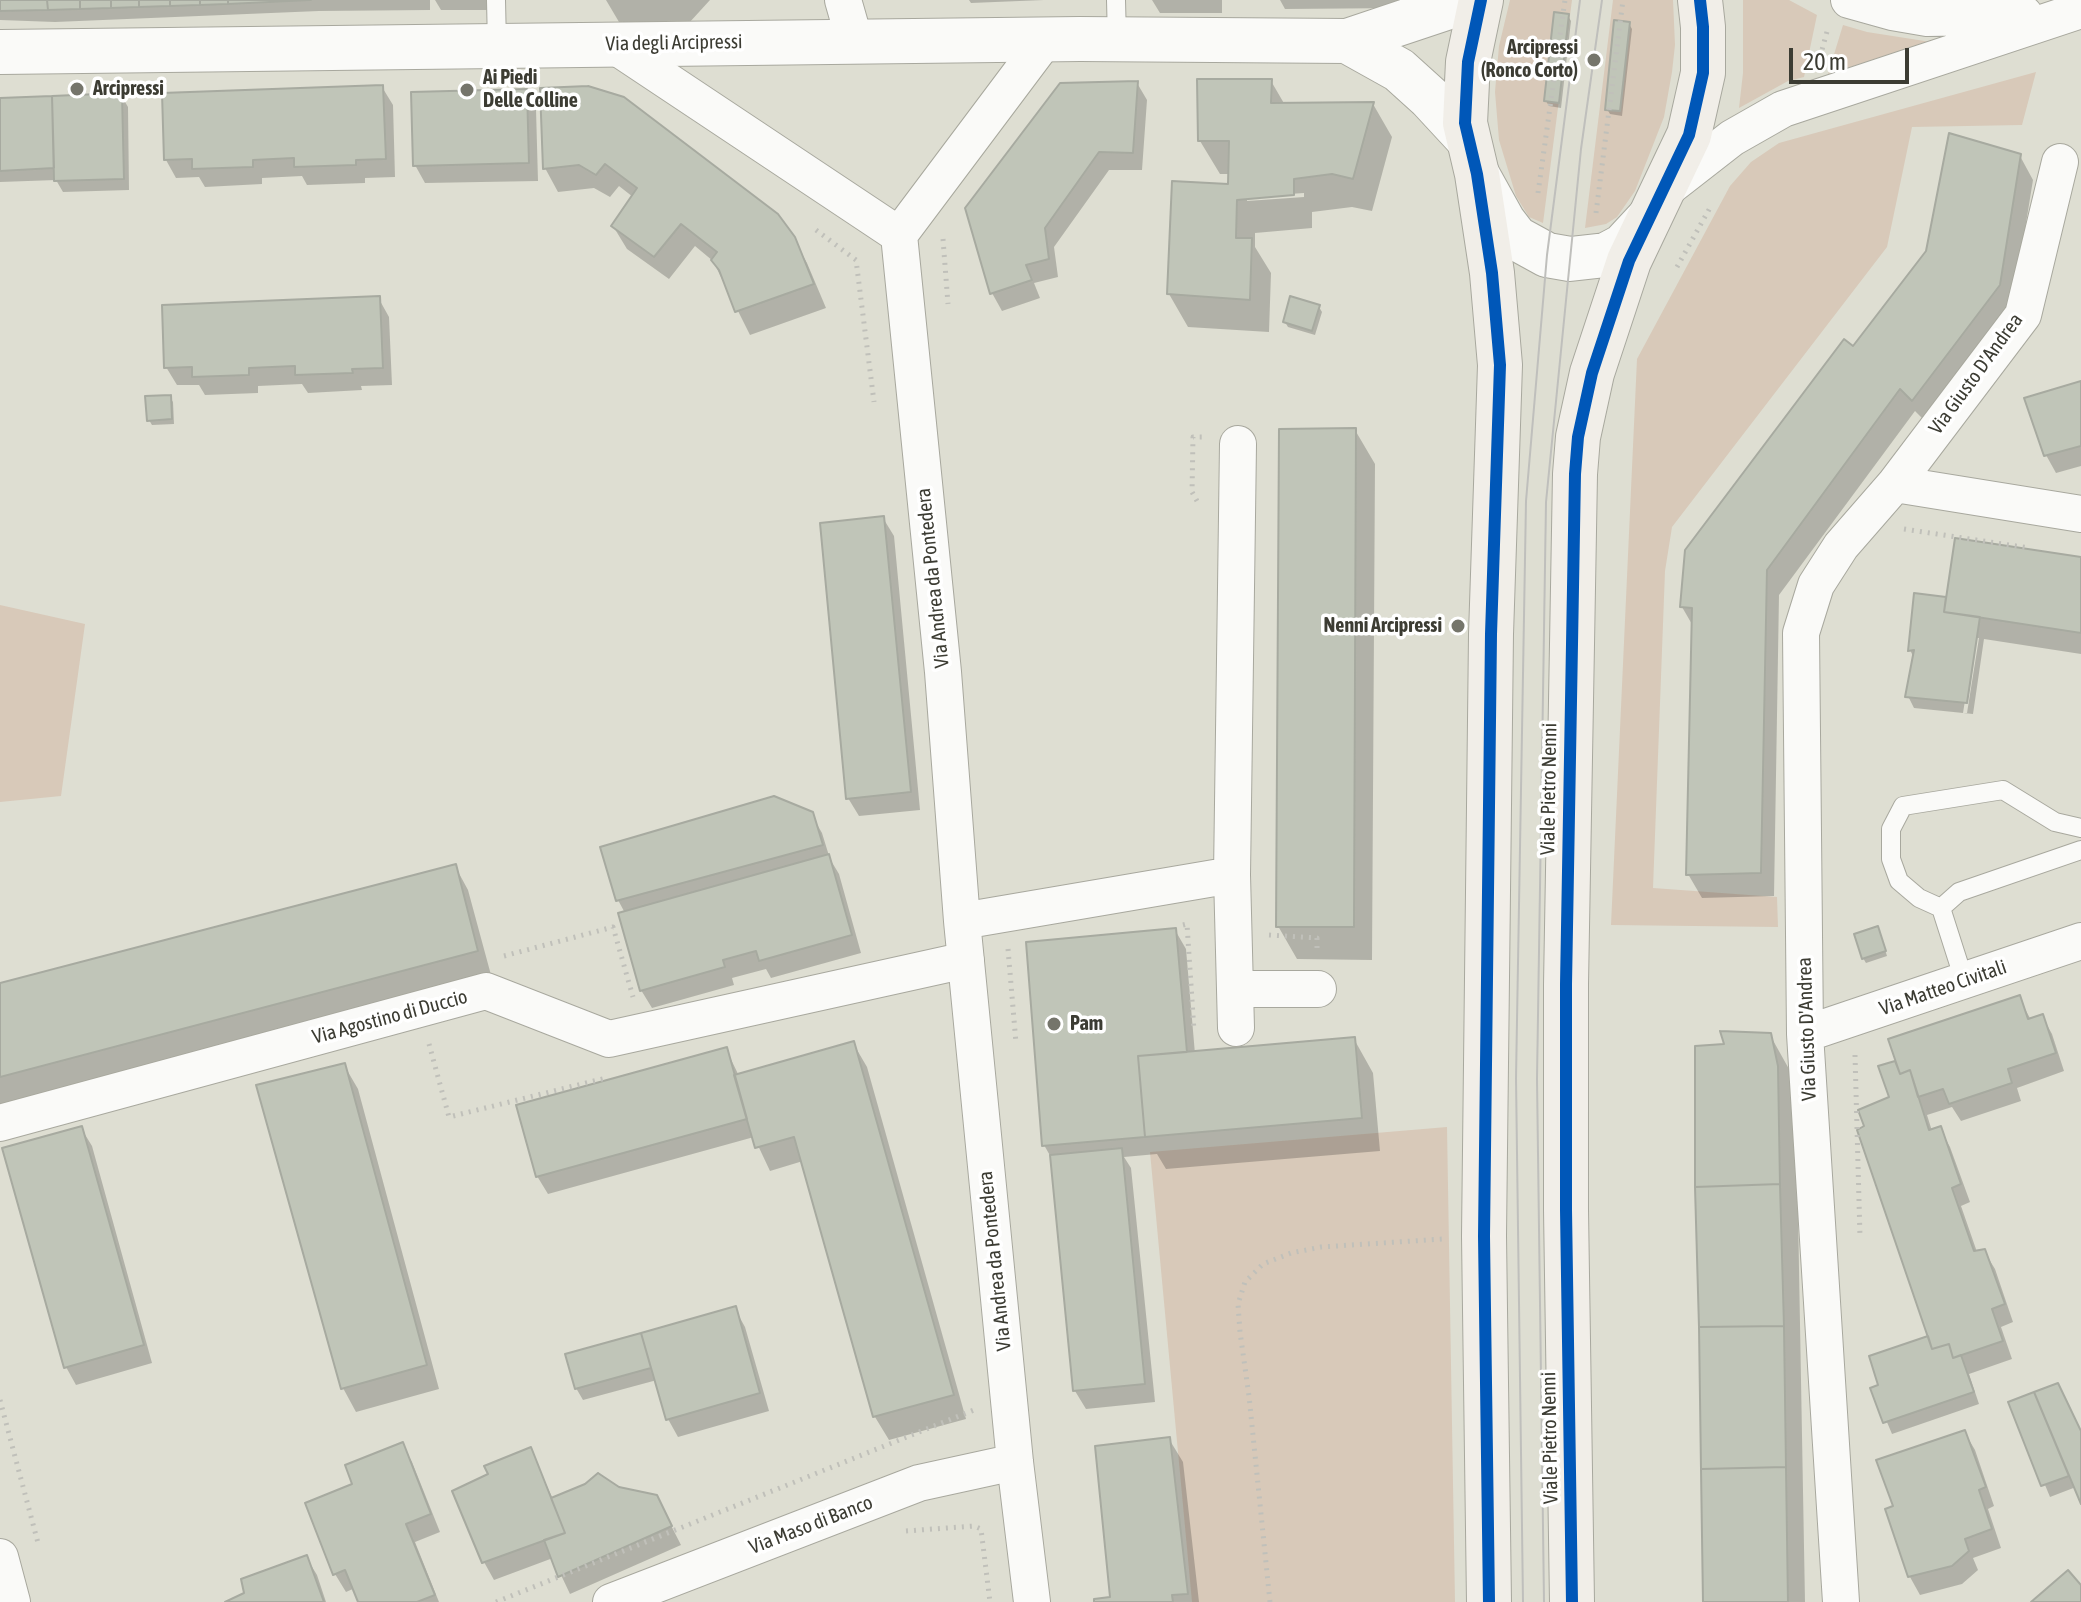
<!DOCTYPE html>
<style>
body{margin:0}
#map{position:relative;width:2081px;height:1602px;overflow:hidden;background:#deded2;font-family:"Asap Condensed",sans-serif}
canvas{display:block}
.scale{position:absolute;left:1789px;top:48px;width:120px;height:36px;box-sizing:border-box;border:4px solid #3c3c33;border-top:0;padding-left:10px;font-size:24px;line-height:28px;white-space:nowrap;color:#3c3c33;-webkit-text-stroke:6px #fff;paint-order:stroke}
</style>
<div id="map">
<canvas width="2081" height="1602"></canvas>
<div class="scale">20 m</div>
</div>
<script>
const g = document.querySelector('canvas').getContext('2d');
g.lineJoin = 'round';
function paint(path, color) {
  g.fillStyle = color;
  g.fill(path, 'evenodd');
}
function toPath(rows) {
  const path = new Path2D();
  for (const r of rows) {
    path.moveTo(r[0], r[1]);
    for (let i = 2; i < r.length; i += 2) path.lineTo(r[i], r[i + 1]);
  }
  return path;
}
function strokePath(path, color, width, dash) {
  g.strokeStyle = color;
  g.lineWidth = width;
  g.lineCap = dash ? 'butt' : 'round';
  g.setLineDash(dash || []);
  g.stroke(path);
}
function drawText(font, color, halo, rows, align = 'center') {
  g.font = font + ' "Asap Condensed",sans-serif';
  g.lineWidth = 7;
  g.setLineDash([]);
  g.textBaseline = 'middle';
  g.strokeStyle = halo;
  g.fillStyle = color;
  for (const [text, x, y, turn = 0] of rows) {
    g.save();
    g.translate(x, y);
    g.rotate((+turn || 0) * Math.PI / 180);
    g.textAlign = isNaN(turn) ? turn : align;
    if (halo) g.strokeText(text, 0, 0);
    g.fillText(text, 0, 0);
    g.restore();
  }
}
const green = toPath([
 [1510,0,1572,0,1543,223,1529,217,1516,196,1499,140,1495,92,1499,46],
 [1613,0,1673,0,1675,45,1672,72,1664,117,1635,191,1617,217,1606,224,1585,228],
 [1743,0,1789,0,1817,15,1804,77,1788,81,1739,108,1743,73],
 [1843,25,1867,32,1931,42,1828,74],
 [2036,72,2022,125,1912,127,1887,247,1672,527,1665,571,1653,888,1777,897,1778,927,1611,925,1637,359,1730,186,1751,162,1779,143],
 [0,605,85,624,61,796,0,802],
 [1447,1127,1455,1602,1192,1602,1150,1152]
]);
const shadow = toPath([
 [0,0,430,0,430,10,319,11,55,22,0,20],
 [435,0,487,0,487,10,441,10],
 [606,0,710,0,689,23,619,22],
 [969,0,1044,0,971,3],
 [1152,0,1222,0,1222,13,1160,13],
 [1280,0,1404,0,1404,8,1285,9],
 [1568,16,1571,21,1561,108,1549,106,1546,101],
 [1629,24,1632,29,1622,116,1610,114,1607,109],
 [1271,81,1285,105,1373,104,1392,137,1372,211,1352,207,1312,212,1312,228,1255,233,1255,247,1271,273,1269,332,1188,327,1169,294,1230,186,1231,174,1220,174,1200,141],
 [1304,193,1304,197,1247,201,1247,197],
 [1137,83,1147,100,1142,170,1109,170,1054,247,1058,277,1034,283,1040,298,1002,311,992,293],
 [382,87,393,105,395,177,365,178,365,183,307,185,302,176,262,178,262,184,205,187,199,177,176,178,166,160],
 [542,90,793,238,807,263,826,308,750,335,713,261,695,246,669,279,627,249,613,226,633,197,619,186,610,197,594,188,558,192,545,168],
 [526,91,536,109,538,181,425,183,415,165],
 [121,95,128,107,129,190,63,192,56,180,0,182,0,100],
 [2020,156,2033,180,2012,309,1927,423,1915,411,1779,595,1774,896,1702,898,1688,874,1693,626,1682,607,1854,348],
 [379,299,389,317,392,385,361,386,362,390,308,393,302,384,258,386,258,393,205,395,199,385,177,385,166,367],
 [1319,307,1322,312,1315,335,1288,327,1285,322],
 [2081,383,2081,466,2056,473,2046,455],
 [170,397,173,402,174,424,152,425,149,420],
 [1355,430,1375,464,1372,960,1297,959,1278,926],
 [883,518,894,536,920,810,859,816,848,798],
 [2081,559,2081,654,1984,639,1973,714,1914,708,1908,696,1914,658,1910,650,1945,599,1947,603],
 [1975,638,1979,638,1967,713,1963,713],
 [811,814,822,833,830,859,839,874,861,953,771,978,766,969,732,978,734,985,652,1008,641,990,625,913,618,900],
 [455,866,468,890,491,975,0,1104,0,985],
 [1175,930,1186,949,1195,1054,1354,1039,1373,1073,1380,1151,1166,1169,1157,1154,1124,1157,1131,1168,1155,1402,1086,1409,1075,1391,1052,1159,1044,1145],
 [1880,934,1887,956,1866,963,1863,958],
 [2019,998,2031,1020,2042,1016,2052,1034,2064,1071,2017,1088,2021,1101,1961,1121,1952,1107,1927,1115,1932,1131,1940,1129,1950,1147,1970,1202,1961,1206,1977,1252,1984,1251,1995,1269,2013,1322,2001,1327,2012,1359,1969,1374,1979,1404,1892,1434,1873,1389,1931,1346,1892,1098,1881,1067,1898,1062],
 [1770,1035,1789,1069,1796,1101,1805,1602,1705,1602,1726,1046],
 [853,1043,867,1067,966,1419,889,1440,875,1417,803,1161,770,1171,754,1137,548,1194,537,1176,726,1049,739,1076],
 [344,1065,358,1089,439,1389,356,1412,343,1388],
 [81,1128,92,1146,152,1363,76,1385,66,1367],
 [735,1309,745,1327,769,1411,678,1437,668,1419,657,1380,583,1400,576,1388,640,1335,645,1342],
 [2057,1385,2081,1431,2081,1498,2076,1487,2050,1497,2011,1403],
 [1965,1433,1975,1450,1994,1506,1988,1509,2001,1548,1973,1558,1978,1570,1962,1584,1920,1595,1910,1577,1888,1510,1895,1507],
 [1169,1439,1183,1462,1199,1602,1096,1602,1112,1598],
 [402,1444,412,1462,440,1532,415,1542,439,1602,360,1602,355,1588,346,1592,335,1574,307,1504,355,1485],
 [530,1450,553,1499,618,1489,656,1496,681,1545,570,1594,553,1558,494,1580,484,1562,454,1492,491,1475],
 [306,1557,317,1575,326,1602,230,1602]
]);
const building = toPath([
 [0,0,47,0,48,10,0,11,0,0],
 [47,0,80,0,80,9,48,10,47,0],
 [80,0,111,0,111,8,80,9,80,0],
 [111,0,139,0,139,7,111,8,111,0],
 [139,0,170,0,170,6,139,7,139,0],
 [170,0,200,0,200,5,170,6,170,0],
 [200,0,228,0,228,4,200,5,200,0],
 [228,0,311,0,228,4,228,0],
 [1554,12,1569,14,1559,103,1544,101,1554,12],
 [1614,20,1630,22,1620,111,1605,110,1614,20],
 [1197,79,1272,79,1271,103,1374,102,1353,179,1332,174,1294,179,1294,195,1237,200,1236,238,1252,238,1250,300,1167,294,1172,181,1228,184,1229,141,1198,141,1197,79],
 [1138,81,1133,153,1099,152,1045,228,1049,259,1026,265,1032,280,990,294,965,208,1060,83,1138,81],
 [383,85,386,159,356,160,356,165,294,167,294,158,253,160,253,167,192,169,192,159,164,160,162,93,383,85],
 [588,86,624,97,778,214,795,237,814,284,735,312,719,270,711,260,717,252,681,224,654,257,611,226,637,188,605,164,596,175,579,165,543,169,540,88,588,86],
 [527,89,529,163,413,166,411,92,527,89],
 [122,93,124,179,54,181,52,96,122,93],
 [52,96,54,168,0,171,0,98,52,96],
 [1949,133,2021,154,2000,285,1912,401,1900,389,1767,570,1761,873,1686,875,1692,608,1680,607,1685,550,1844,339,1853,346,1926,251,1949,133],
 [380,296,383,368,352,369,353,373,295,375,295,366,249,368,249,375,192,377,192,367,164,368,162,305,380,296],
 [1290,296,1320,305,1312,331,1283,322,1290,296],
 [2081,381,2081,446,2044,456,2024,398,2081,381],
 [171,395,172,419,147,421,145,396,171,395],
 [1356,428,1354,927,1276,927,1279,429,1356,428],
 [884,516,911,792,846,799,820,523,884,516],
 [1955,538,2081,557,2081,633,1944,612,1955,538],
 [1914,593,1946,597,1944,612,1980,617,1967,703,1905,697,1914,650,1908,651,1914,593],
 [774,796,813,812,823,845,616,901,600,847,774,796],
 [829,854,852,935,759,961,756,951,723,960,725,967,640,991,618,913,829,854],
 [456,864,478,951,0,1077,0,983,456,864],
 [1878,926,1886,951,1862,959,1854,934,1878,926],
 [1176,928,1187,1052,1138,1056,1145,1137,1042,1146,1026,942,1176,928],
 [2020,995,2028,1019,2043,1014,2056,1053,2008,1069,2012,1083,1949,1104,1943,1089,1918,1097,1910,1070,1900,1074,1888,1039,2020,995],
 [1720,1031,1771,1033,1778,1066,1780,1184,1695,1187,1695,1046,1724,1044,1720,1031],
 [1355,1037,1362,1118,1145,1137,1138,1056,1355,1037],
 [854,1041,954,1395,873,1417,794,1137,755,1148,734,1075,854,1041],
 [727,1047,747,1119,536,1177,516,1105,727,1047],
 [1895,1061,1900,1074,1910,1070,1929,1130,1941,1126,1961,1184,1952,1188,1974,1251,1985,1249,2005,1304,1992,1309,2003,1341,1953,1358,1949,1344,1932,1349,1857,1130,1864,1126,1858,1110,1889,1097,1878,1066,1895,1061],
 [345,1063,427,1365,341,1389,256,1085,345,1063],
 [82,1126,144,1345,64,1368,2,1148,82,1126],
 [1122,1148,1145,1384,1073,1391,1050,1155,1122,1148],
 [1780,1184,1784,1326,1699,1327,1695,1187,1780,1184],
 [736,1306,760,1393,666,1420,641,1333,736,1306],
 [1784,1326,1786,1467,1701,1469,1699,1327,1784,1326],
 [641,1333,651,1368,575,1389,565,1354,641,1333],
 [1928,1336,1932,1349,1949,1344,1953,1358,1961,1355,1974,1392,1883,1423,1870,1388,1878,1385,1869,1356,1928,1336],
 [2058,1383,2081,1431,2081,1504,2034,1392,2058,1383],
 [2034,1392,2069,1476,2041,1486,2008,1402,2034,1392],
 [1965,1430,1986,1487,1979,1490,1992,1529,1965,1539,1969,1551,1952,1566,1908,1577,1885,1509,1893,1506,1876,1460,1965,1430],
 [1170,1437,1188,1594,1172,1595,1173,1602,1094,1602,1094,1599,1110,1597,1095,1446,1170,1437],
 [403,1442,431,1514,406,1524,435,1595,417,1602,358,1602,345,1570,333,1575,305,1503,352,1484,345,1465,403,1442],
 [531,1447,565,1533,482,1563,452,1491,488,1474,484,1466,531,1447],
 [1786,1467,1788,1602,1703,1602,1701,1469,1786,1467],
 [598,1473,619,1487,657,1495,672,1526,558,1577,544,1540,565,1533,551,1498,585,1484,598,1473],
 [307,1555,324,1602,225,1602,244,1593,241,1579,307,1555],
 [2068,1570,2081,1585,2081,1602,2031,1602,2068,1570]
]);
const path = toPath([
 [1820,57,1828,28],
 [1538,193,1565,0],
 [1596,213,1623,0],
 [816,230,856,260,874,402],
 [943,239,948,304],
 [1677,267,1711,206],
 [1197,501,1192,492,1193,437,1202,437],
 [1904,529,2029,548],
 [1183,925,1187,924,1194,1031],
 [1269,935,1317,938,1317,951],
 [1008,949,1016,1043],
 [504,956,613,927,633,997],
 [429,1044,449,1117,606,1078],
 [1855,1055,1860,1237],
 [0,1400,38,1543],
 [906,1531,974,1526,981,1529,990,1602],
 [496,1602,974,1410],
 [1270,1602,1249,1396,1240,1332,1238,1304,1245,1282,1263,1264,1291,1253,1321,1247,1443,1239]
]);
const service = toPath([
 [496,0,497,45],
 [1116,0,1117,39],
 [1941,908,1959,892,2081,850],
 [1964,980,1941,908,1919,898,1899,881,1891,859,1891,829,1903,806,2003,790,2055,822,2081,828]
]);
const minor = toPath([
 [843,0,855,42],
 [1849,0,1892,12,1927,18,1987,17,2024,14],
 [612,44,899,235],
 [1664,191,1732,138,1783,109,2081,10],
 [1895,484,2023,315,2060,162],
 [962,921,1232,875],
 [1235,989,1318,989],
 [1236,1028,1232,875,1238,444],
 [1805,1034,2081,941],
 [0,1123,486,991,609,1039,966,960],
 [0,1557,12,1602],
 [611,1602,919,1483,1015,1462],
 [1032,1602,1015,1462,962,921,943,672,899,235,1046,39],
 [1841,1602,1805,1034,1801,633,1816,585,1841,546,1895,484,2081,514]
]);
const tertiary = toPath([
 [1347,41,1399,70,1430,98,1467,138],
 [0,52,1080,39,1347,41,1470,0],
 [1478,176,1503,221,1516,238,1547,255,1570,259,1606,255,1623,246,1649,218]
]);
const secondary = toPath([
 [1481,0,1468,62,1465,123,1477,174,1492,273,1500,365,1491,634,1484,1236,1489,1602],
 [1572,1602,1566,1210,1566,984,1575,474,1578,437,1592,373,1629,261,1689,135,1703,73,1703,27,1700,0]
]);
const tram = toPath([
 [1523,1602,1516,1078,1526,501,1547,255,1580,0],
 [1544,1602,1537,1079,1546,502,1581,149,1602,0]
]);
const cycleway = toPath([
 [1481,0,1468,62,1465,123,1477,174,1492,273,1500,365,1491,634,1484,1236,1489,1602],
 [1572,1602,1566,1210,1566,984,1575,474,1578,437,1592,373,1629,261,1689,135,1703,73,1703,27,1700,0]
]);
const markers = [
 [1594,60,8,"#75756b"],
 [77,89,8,"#75756b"],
 [467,90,8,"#75756b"],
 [1458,626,8,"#75756b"],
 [1054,1024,8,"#75756b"]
];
const streetNames = [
 ["Via degli Arcipressi",674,43,-1],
 ["Via Giusto D'Andrea",1976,374,-54],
 ["Via Andrea da Pontedera",933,578,-96],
 ["Viale Pietro Nenni",1549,789,-89],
 ["Via Matteo Civitali",1943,988,-19],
 ["Via Agostino di Duccio",390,1017,-15],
 ["Via Giusto D'Andrea",1807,1029,-92],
 ["Via Andrea da Pontedera",995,1261,-96],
 ["Viale Pietro Nenni",1550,1438,-91],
 ["Via Maso di Banco",811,1525,-21]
];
const poiNames = [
 ["Arcipressi",1578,48,"right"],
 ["(Ronco Corto)",1578,71,"right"],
 ["Ai Piedi",483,78],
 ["Delle Colline",483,101],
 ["Arcipressi",93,89],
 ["Nenni Arcipressi",1442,626,"right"],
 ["Pam",1070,1024]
];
paint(green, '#d8c9b9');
paint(shadow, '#0003');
paint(building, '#c0c5b8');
strokePath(building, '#a7aaa0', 2);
strokePath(service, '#a8a89e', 20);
strokePath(minor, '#a8a89e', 38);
strokePath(tertiary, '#a8a89e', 46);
strokePath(secondary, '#a8a89e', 46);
strokePath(path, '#c0c0ba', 5, [2, 6]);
strokePath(service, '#fafaf8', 18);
strokePath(minor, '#fafaf8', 36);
strokePath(tertiary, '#fafaf8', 44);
strokePath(secondary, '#f1eee8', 44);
strokePath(tram, '#bfbfbc', 2);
strokePath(cycleway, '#0057b8', 12);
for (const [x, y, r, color] of markers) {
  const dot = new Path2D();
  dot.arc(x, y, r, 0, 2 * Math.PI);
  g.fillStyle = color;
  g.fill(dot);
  strokePath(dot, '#fff', 3);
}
drawText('20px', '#3c3c33', '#fff', streetNames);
drawText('bold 20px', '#3c3c33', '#fff', poiNames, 'left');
</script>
